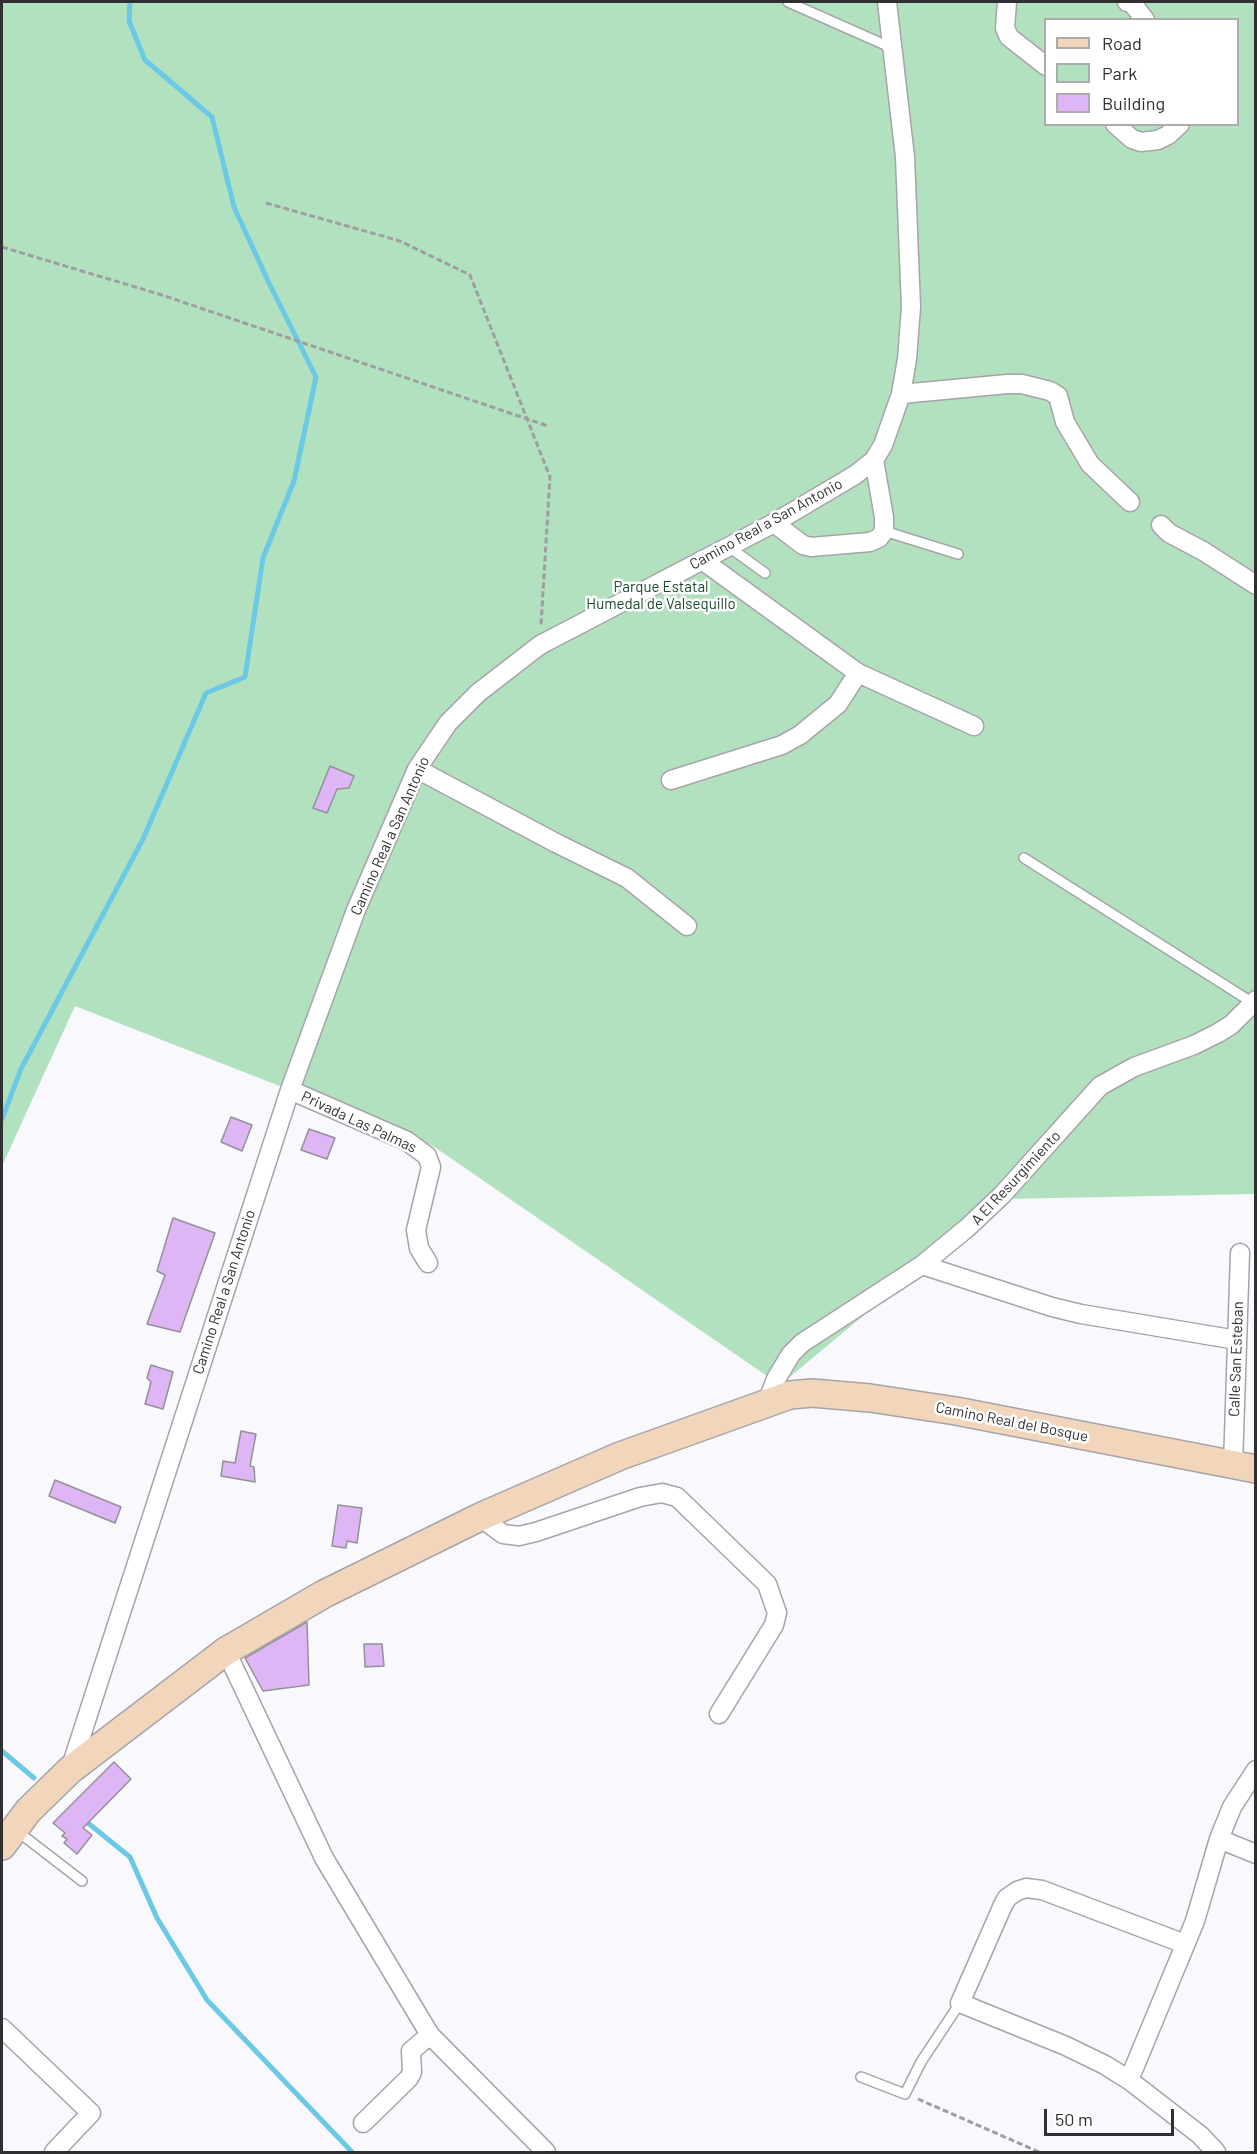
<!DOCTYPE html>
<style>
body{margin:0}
#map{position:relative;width:1257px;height:2154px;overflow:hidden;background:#f9f8fd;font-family:Barlow,sans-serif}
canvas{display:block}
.frame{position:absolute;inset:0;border:3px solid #302f31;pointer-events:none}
.legend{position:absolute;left:1044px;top:18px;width:195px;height:108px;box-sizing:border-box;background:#fff;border:2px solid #acacad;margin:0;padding:8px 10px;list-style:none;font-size:18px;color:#302f31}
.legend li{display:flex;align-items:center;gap:12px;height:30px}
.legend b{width:30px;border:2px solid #acacad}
.scale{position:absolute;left:1044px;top:2109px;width:130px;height:27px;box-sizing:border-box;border:3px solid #302f31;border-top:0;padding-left:8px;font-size:18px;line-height:21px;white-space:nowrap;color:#302f31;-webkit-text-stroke:4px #fff;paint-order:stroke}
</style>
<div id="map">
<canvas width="1257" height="2154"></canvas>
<div class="frame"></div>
<ul class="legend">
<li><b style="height:8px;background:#f1d6bb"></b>Road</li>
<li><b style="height:16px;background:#b2e1bf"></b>Park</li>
<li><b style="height:16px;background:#deb6f5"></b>Building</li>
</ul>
<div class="scale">50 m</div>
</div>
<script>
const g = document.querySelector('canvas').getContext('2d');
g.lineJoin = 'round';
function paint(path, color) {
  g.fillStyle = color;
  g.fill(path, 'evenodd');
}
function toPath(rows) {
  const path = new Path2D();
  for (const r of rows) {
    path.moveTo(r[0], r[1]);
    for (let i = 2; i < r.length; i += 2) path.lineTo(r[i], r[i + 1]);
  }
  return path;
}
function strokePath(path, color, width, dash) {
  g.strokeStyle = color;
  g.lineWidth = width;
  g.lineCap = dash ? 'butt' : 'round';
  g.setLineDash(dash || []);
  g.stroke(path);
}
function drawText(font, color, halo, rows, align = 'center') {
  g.font = font + ' Barlow,sans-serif';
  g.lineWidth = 5;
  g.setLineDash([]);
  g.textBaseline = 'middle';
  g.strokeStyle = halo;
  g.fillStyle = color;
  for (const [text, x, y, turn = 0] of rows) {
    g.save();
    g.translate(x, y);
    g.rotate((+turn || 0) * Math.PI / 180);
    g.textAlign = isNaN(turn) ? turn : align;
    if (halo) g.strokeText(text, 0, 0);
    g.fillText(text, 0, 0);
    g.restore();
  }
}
const green = toPath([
 [2,2,1255,2,1255,1194,1004,1199,780,1385,433,1146,75,1006,2,1166],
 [1046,20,1238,20,1238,124,1046,124]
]);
const stream = toPath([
 [2,1119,21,1069,143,839,206,693,245,677,263,558,294,481,316,377,269,283,234,207,212,117,145,60,129,21,130,2],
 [2,1751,34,1778],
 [83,1819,130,1857,157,1918,207,2000,352,2152]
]);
const building = toPath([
 [330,766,354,776,349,788,337,789,327,813,313,808,330,766],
 [231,1117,252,1125,242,1151,221,1142,231,1117],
 [309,1129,335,1138,327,1159,301,1150,309,1129],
 [173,1218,215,1233,180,1332,147,1324,165,1275,157,1271,173,1218],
 [151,1365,173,1372,163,1409,145,1404,151,1382,147,1378,151,1365],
 [241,1431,256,1434,250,1466,254,1467,255,1482,221,1476,223,1461,235,1463,241,1431],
 [55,1480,121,1507,115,1523,49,1496,55,1480],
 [338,1505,362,1508,357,1543,347,1541,346,1548,332,1546,338,1505],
 [307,1622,309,1685,263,1691,245,1658,307,1622],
 [364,1644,382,1644,384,1666,365,1667,364,1644],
 [114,1762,131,1779,83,1828,92,1835,77,1854,64,1843,67,1839,62,1836,65,1833,53,1823,114,1762]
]);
const path = toPath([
 [266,203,400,241,470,275,550,477,541,625],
 [2,247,162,295,548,426],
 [918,2099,1039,2152]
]);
const lane = toPath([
 [788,2,892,48],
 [884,531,958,554],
 [729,547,765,573],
 [1024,858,1253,1003],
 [17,1831,82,1881],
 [861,2077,905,2094,921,2062,960,2003]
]);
const street = toPath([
 [1007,2,1005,28,1009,37,1046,66],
 [1127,2,1132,3,1145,20],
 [1115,124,1132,139,1141,142,1158,140,1168,135,1180,124],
 [901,394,1007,384,1022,384,1050,391,1058,396,1065,422,1090,464,1130,502],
 [774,523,803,545,811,547,870,542,879,538,884,531,884,517,874,460],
 [1161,525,1169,533,1203,551,1256,585],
 [702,560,858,673,974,726],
 [417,769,556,843,627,878,687,926],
 [671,780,782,745,800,735,838,704,858,673],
 [290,1090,407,1141,427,1156,431,1167,416,1230,419,1248,428,1263],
 [922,1265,1052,1307,1081,1314,1237,1340],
 [767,1402,776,1379,791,1354,802,1343,922,1265,967,1228,1002,1195,1100,1086,1134,1067,1194,1045,1218,1033,1231,1025,1256,1000],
 [1233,1465,1240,1253],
 [480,1517,503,1534,519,1536,536,1532,640,1497,662,1493,677,1497,767,1584,777,1613,774,1625,719,1714],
 [226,1651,324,1858,430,2035,546,2152],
 [70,1770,290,1090,356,910,417,769,448,723,478,693,540,645,774,523,855,475,874,460,883,445,901,394,907,359,911,307,905,157,887,2],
 [1219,1839,1256,1854],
 [1185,1944,1042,1890,1026,1888,1017,1891,1007,1898,1003,1905,960,2003,1066,2046,1105,2065,1129,2080,1200,2135,1216,2152],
 [2,2028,91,2113,54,2152],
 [1129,2080,1195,1921,1219,1839,1232,1807,1256,1770],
 [363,2123,409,2078,412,2072,411,2051,430,2035]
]);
const secondary = toPath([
 [2,1846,28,1811,70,1770,226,1651,324,1594,480,1517,620,1456,790,1395,812,1393,870,1398,956,1411,1256,1469]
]);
const streetNames = [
 ["Camino Real a San Antonio",766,524,-29],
 ["Camino Real a San Antonio",390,836,-66],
 ["Privada Las Palmas",359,1122,25],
 ["A El Resurgimiento",1016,1178,-47],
 ["Camino Real a San Antonio",224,1292,-72],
 ["Calle San Esteban",1236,1359,-88],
 ["Camino Real del Bosque",1012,1422,11]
];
const parkNames = [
 ["Parque Estatal",661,587],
 ["Humedal de Valsequillo",661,604]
];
paint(green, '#b2e1bf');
strokePath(stream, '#6cc9e5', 5);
paint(building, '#deb6f5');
strokePath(building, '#939195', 1.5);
strokePath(lane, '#a6a4a9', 12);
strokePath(street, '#a6a4a9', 21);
strokePath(secondary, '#a6a4a9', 30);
strokePath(path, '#9f9ea1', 3, [6, 3]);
strokePath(lane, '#fff', 9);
strokePath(street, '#fff', 18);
strokePath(secondary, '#f1d6bb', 27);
drawText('15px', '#302f31', '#fff', streetNames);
drawText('15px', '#184a2b', '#fff', parkNames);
</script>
